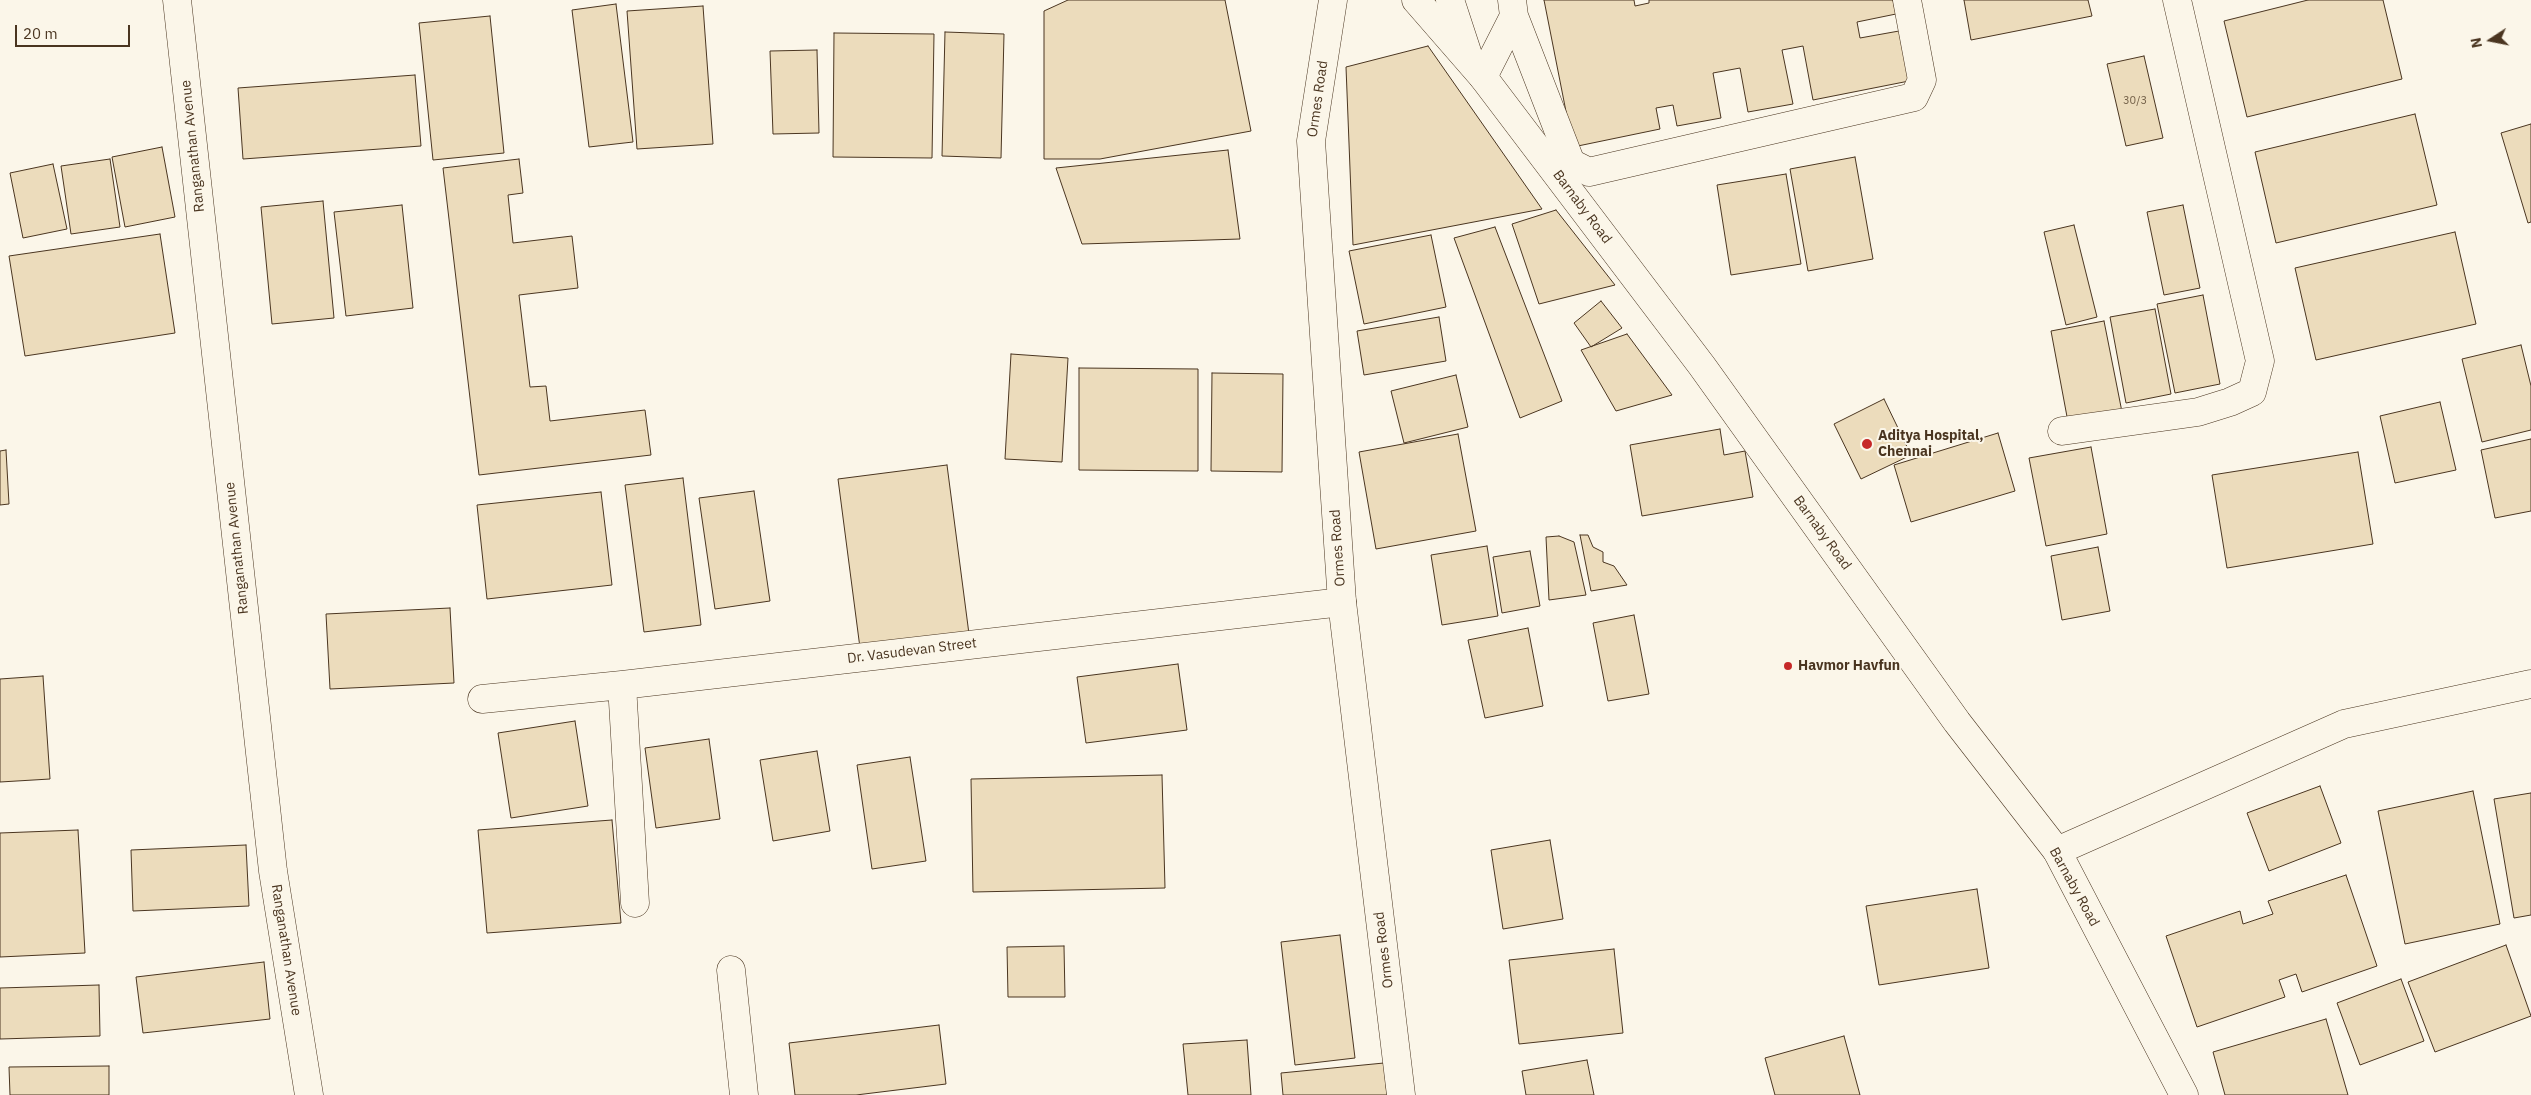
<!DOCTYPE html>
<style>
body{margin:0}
#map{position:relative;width:2531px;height:1095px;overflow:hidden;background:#fbf6e9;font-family:"IBM Plex Sans",sans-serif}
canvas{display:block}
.north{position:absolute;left:2466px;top:15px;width:50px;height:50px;-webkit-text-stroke:4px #fbf6e9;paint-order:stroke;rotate:259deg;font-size:14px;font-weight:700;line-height:20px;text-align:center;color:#4a3520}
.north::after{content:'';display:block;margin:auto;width:18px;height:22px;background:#4a3520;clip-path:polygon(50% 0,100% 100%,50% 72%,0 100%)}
.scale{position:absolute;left:15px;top:25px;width:115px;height:22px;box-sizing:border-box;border:2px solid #4a3520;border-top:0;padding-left:6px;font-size:15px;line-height:18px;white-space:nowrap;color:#4a3520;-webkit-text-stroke:4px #fbf6e9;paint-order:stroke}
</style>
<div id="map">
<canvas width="2531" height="1095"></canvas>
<div class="north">N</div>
<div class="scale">20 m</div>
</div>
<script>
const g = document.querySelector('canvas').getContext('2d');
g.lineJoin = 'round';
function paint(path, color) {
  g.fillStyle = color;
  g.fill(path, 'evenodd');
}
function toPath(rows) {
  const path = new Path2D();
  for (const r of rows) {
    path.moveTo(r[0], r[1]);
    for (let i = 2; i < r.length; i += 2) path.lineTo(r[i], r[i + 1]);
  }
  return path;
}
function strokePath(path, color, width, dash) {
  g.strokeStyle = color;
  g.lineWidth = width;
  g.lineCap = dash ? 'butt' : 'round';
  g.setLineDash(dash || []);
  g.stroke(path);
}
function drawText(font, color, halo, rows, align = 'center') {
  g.font = font + ' "IBM Plex Sans",sans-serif';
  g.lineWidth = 4;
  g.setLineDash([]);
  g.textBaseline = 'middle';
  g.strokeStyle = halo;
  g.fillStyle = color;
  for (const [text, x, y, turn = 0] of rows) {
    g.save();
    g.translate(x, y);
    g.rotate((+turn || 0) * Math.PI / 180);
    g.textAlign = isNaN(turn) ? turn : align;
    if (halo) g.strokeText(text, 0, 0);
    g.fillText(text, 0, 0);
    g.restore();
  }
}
const building = toPath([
 [1068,0,1225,0,1251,131,1100,159,1044,159,1044,11,1068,0],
 [1544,0,1634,0,1635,6,1649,3,1649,0,1893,0,1896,14,1857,22,1860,38,1899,31,1909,81,1813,100,1803,46,1782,50,1793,104,1748,112,1740,68,1713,73,1721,118,1677,126,1673,105,1656,108,1660,129,1573,147,1544,0],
 [1964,0,2088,0,2092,16,1971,40,1964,0],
 [2308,0,2383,0,2402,79,2247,117,2224,21,2308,0],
 [616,4,633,142,589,147,572,10,616,4],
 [703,6,713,144,637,149,627,11,703,6],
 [490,16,504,153,433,160,419,23,490,16],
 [945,32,1004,34,1001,158,942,156,945,32],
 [834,33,934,34,932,158,833,157,834,33],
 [1428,46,1542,209,1353,245,1346,67,1428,46],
 [817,50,819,133,773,134,770,51,817,50],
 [2144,56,2163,138,2126,146,2107,64,2144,56],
 [415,75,421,146,243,159,238,88,415,75],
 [2415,114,2437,205,2276,243,2255,152,2415,114],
 [2531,124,2531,222,2528,223,2501,133,2531,124],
 [162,147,175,217,125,227,112,157,162,147],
 [1228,150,1240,239,1082,244,1056,168,1228,150],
 [1855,157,1873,259,1808,271,1790,169,1855,157],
 [110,159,120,227,71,234,61,166,110,159],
 [519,159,523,193,508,195,513,243,572,236,578,288,519,295,530,387,546,386,550,421,645,410,651,455,479,475,443,168,519,159],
 [53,164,67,229,23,238,10,173,53,164],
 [1786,174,1801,264,1731,275,1717,185,1786,174],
 [323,201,334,318,272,324,261,207,323,201],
 [402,205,413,308,346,316,334,212,402,205],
 [2183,205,2200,288,2164,295,2147,212,2183,205],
 [1556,210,1615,285,1539,304,1512,224,1556,210],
 [2074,225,2097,317,2066,325,2044,232,2074,225],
 [1495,227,1562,401,1520,418,1454,238,1495,227],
 [2455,232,2476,324,2316,360,2295,268,2455,232],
 [160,234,175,333,25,356,9,256,160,234],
 [1431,235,1446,307,1364,324,1349,251,1431,235],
 [2203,295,2220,384,2175,393,2157,304,2203,295],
 [1601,301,1622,328,1591,347,1574,323,1601,301],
 [2155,309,2171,394,2126,403,2110,317,2155,309],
 [1439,317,1446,361,1364,375,1357,331,1439,317],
 [2104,321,2122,412,2068,422,2051,331,2104,321],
 [1627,334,1672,395,1616,411,1581,350,1627,334],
 [2521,345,2531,386,2531,430,2482,442,2462,359,2521,345],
 [1011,354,1068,358,1062,462,1005,459,1011,354],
 [1079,368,1198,369,1198,471,1079,470,1079,368],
 [1212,373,1283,374,1282,472,1211,471,1212,373],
 [1456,375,1468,427,1404,443,1391,391,1456,375],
 [1884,399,1911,455,1861,479,1834,424,1884,399],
 [2440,402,2456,470,2395,483,2380,416,2440,402],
 [1720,429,1724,455,1745,451,1753,497,1642,516,1630,445,1720,429],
 [1998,433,2015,491,1911,522,1894,465,1998,433],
 [1458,434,1476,531,1376,549,1359,452,1458,434],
 [2531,439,2531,511,2495,518,2481,450,2531,439],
 [2091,447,2107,534,2046,546,2029,458,2091,447],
 [6,450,9,504,0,505,0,451,6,450],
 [2358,452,2373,544,2227,568,2212,475,2358,452],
 [947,465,969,634,860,648,838,479,947,465],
 [683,478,701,625,644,632,625,485,683,478],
 [754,491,770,601,715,609,699,498,754,491],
 [601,492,612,585,487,599,477,505,601,492],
 [1580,535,1588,535,1593,547,1603,552,1603,562,1614,566,1627,585,1591,591,1580,535],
 [1559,536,1574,542,1586,595,1549,600,1546,537,1559,536],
 [1487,546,1498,616,1442,625,1431,555,1487,546],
 [2098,547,2110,611,2062,620,2051,556,2098,547],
 [1530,551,1540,606,1502,613,1493,557,1530,551],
 [450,608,454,683,330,689,326,614,450,608],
 [1634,615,1649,694,1608,701,1593,623,1634,615],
 [1528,628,1543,706,1485,718,1468,640,1528,628],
 [1178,664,1187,730,1086,743,1077,677,1178,664],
 [43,676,50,779,0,782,0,679,43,676],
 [575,721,588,806,511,818,498,733,575,721],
 [709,739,720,819,656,828,645,748,709,739],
 [817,751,830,831,773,841,760,760,817,751],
 [910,757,926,861,872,869,857,765,910,757],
 [1162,775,1165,888,973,892,971,779,1162,775],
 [2320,786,2341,843,2269,871,2247,813,2320,786],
 [2473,791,2500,924,2405,944,2378,811,2473,791],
 [2531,793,2531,915,2514,918,2494,799,2531,793],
 [612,820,621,923,487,933,478,830,612,820],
 [78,830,85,953,0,957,0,833,78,830],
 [1550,840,1563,919,1503,929,1491,850,1550,840],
 [246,845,249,906,133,911,131,850,246,845],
 [2346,875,2377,966,2302,992,2296,974,2279,980,2285,997,2197,1027,2166,936,2240,911,2243,924,2273,914,2268,901,2346,875],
 [1977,889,1989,968,1879,985,1866,906,1977,889],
 [1340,935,1355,1058,1295,1065,1281,942,1340,935],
 [2506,945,2531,1016,2435,1052,2408,982,2506,945],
 [1064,946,1065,997,1008,997,1007,947,1064,946],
 [1614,949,1623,1033,1519,1044,1509,960,1614,949],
 [264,962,270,1019,143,1033,136,977,264,962],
 [2401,979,2424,1041,2360,1065,2337,1003,2401,979],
 [99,985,100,1036,0,1039,0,988,99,985],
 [2326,1019,2348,1095,2225,1095,2213,1052,2326,1019],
 [939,1025,946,1084,856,1095,795,1095,789,1043,939,1025],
 [1844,1036,1860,1095,1775,1095,1765,1058,1844,1036],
 [1247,1040,1251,1095,1188,1095,1183,1044,1247,1040],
 [1587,1060,1594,1095,1526,1095,1522,1071,1587,1060],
 [1384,1063,1387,1095,1283,1095,1281,1073,1384,1063],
 [109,1066,109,1095,10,1095,9,1067,109,1066]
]);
const street = toPath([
 [1512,0,1514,16,1571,163,1589,172,1914,97,1922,80,1907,0],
 [1483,77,1514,16],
 [2062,431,2198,412,2230,402,2252,392,2260,361,2177,0],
 [622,685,635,903],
 [482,699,622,685,1342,602],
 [2057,851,2344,724,2531,684],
 [731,970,744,1095]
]);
const secondary = toPath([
 [177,0,273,871,309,1095],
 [1333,0,1311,141,1342,602,1401,1095],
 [1450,0,1470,61]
]);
const primary = toPath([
 [1416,0,1483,77,1702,366,1957,722,2057,851,2184,1095]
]);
const markers = [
 [1867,444,6,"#c62828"],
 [1788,666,5,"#c62828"]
];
const numberNames = [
 ["30/3",2135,101]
];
const streetNames = [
 ["Ormes Road",1318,99,-82],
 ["Ranganathan Avenue",193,146,-96],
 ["Barnaby Road",1582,207,53],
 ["Barnaby Road",1822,533,54],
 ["Ranganathan Avenue",237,548,-96],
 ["Ormes Road",1338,548,-94],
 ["Dr. Vasudevan Street",912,651,-7],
 ["Barnaby Road",2074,887,61],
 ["Ranganathan Avenue",286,950,81],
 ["Ormes Road",1384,950,-97]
];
const poiNames = [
 ["Aditya Hospital,",1878,436],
 ["Chennai",1878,452],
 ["Havmor Havfun",1798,666]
];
paint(building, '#ecdcbc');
strokePath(building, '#4a3520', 1);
strokePath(street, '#4a3520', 29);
strokePath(secondary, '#4a3520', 29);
strokePath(primary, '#4a3520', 29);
strokePath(street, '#fbf6e9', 28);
strokePath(secondary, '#fbf6e9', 28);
strokePath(primary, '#fbf6e9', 28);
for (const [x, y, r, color] of markers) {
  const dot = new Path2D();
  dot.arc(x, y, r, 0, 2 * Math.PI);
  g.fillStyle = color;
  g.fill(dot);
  strokePath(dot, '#fbf6e9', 2);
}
drawText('11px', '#725f47', null, numberNames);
drawText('14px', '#4a3520', '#fbf6e9', streetNames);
drawText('bold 14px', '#4a3520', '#fbf6e9', poiNames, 'left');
</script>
